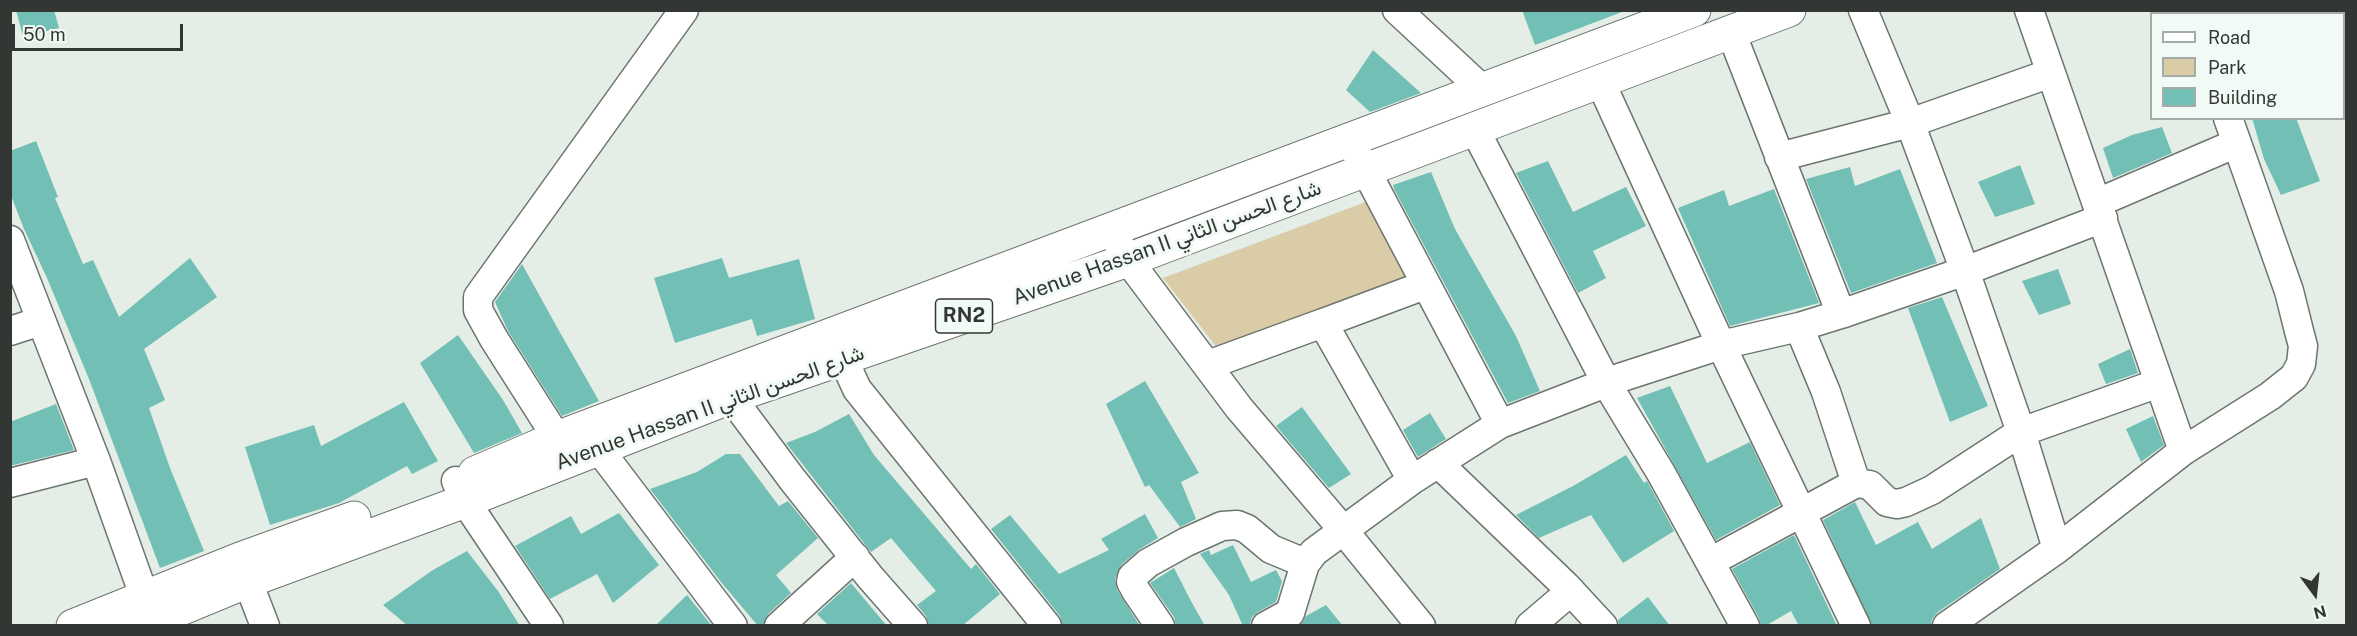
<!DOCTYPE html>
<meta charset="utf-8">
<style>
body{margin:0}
#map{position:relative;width:2357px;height:636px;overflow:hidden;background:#e4ede6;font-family:"Public Sans",sans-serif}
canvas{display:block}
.frame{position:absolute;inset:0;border:12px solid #333734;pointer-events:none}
.legend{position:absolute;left:2150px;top:12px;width:195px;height:108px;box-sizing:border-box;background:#f1faf4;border:2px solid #a5aca7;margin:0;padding:8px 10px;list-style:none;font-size:18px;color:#333734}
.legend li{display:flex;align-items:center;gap:12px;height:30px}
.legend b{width:30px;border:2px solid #a5aca7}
.north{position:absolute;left:2285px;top:564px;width:60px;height:60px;-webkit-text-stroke:4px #f1faf4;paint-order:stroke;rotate:165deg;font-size:16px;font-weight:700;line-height:24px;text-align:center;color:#333734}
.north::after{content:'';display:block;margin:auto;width:21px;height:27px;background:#333734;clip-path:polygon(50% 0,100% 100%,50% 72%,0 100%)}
.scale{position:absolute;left:12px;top:24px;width:171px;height:27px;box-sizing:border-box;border:3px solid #333734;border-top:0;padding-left:8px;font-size:18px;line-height:21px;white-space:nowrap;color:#333734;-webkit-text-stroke:4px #f1faf4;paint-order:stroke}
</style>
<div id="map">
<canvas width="2357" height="636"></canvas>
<div class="frame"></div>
<ul class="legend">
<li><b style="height:8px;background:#fff"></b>Road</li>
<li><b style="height:16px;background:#dacca6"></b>Park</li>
<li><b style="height:16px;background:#72bfb6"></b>Building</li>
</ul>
<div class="north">N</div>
<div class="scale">50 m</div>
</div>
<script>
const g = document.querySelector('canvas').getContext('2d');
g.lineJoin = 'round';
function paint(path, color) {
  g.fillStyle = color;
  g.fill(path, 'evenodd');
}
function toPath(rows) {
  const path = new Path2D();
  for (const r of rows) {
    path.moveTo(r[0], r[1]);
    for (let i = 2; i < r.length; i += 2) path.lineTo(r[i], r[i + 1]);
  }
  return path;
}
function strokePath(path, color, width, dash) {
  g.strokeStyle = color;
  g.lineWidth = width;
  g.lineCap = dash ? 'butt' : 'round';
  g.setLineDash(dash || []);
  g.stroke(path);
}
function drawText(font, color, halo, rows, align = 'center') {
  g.font = font + ' "Public Sans",Vazirmatn,sans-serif';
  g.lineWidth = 6;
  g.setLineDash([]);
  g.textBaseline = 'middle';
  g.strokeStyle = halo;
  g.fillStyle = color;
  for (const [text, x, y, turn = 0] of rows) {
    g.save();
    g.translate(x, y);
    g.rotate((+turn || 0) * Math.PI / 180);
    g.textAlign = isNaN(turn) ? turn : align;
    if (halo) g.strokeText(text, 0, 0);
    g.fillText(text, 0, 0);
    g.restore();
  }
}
const green = toPath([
 [1371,200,1415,280,1218,349,1163,278]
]);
const building = toPath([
 [16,10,54,10,59,28,23,37],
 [1522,10,1622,10,1622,12,1535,45],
 [1373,50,1421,93,1370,112,1346,90],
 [2252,118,2296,118,2320,181,2281,195,2264,159],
 [2162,127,2172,153,2113,178,2103,148,2132,135],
 [36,141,58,197,55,198,83,264,93,260,119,317,190,258,217,297,144,349,165,400,149,408,170,468,204,551,160,568,89,379,47,278,24,229,10,193,10,151],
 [1548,161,1573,212,1626,187,1646,226,1593,251,1606,278,1578,293,1516,173],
 [2020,165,2035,204,1995,217,1978,182],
 [1850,167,1855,186,1900,169,1937,263,1851,293,1806,179],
 [1431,172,1455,229,1516,336,1540,391,1508,403,1394,189,1393,185],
 [1774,189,1819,303,1730,326,1678,208,1724,190,1729,206],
 [722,258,729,278,799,259,815,319,757,336,752,319,675,343,654,278],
 [522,264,558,329,599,401,562,416,508,331,495,302],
 [2058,269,2071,304,2039,315,2022,281],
 [1942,297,1988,406,1950,422,1908,308],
 [458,335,503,400,522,433,474,453,420,363],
 [2130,349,2138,373,2106,384,2098,364],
 [1145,381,1199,473,1181,482,1196,519,1180,527,1149,485,1145,487,1106,404],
 [1670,386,1707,463,1750,442,1780,505,1716,540,1637,398],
 [404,402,438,461,412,474,407,466,339,503,270,525,245,447,314,425,321,446],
 [56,404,74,450,10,466,10,422],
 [1302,407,1351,474,1329,488,1276,426],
 [1430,413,1446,439,1418,457,1403,430],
 [849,414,874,455,971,569,976,564,1000,594,962,626,929,626,926,616,917,605,936,591,891,538,871,552,786,443,815,432],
 [2153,416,2164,445,2141,462,2126,429],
 [726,454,740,454,779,506,788,501,818,538,776,575,791,593,768,614,763,626,758,626,721,582,650,489,697,472],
 [1626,455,1644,483,1647,481,1674,531,1623,563,1591,515,1539,538,1516,515,1573,486],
 [1855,502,1876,545,1918,522,1932,549,1981,518,2000,569,1938,612,1932,619,1931,626,1872,626,1823,520],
 [619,513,659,565,613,603,597,574,550,599,515,546,571,516,581,534],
 [1145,514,1158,538,1140,549,1121,565,1115,579,1117,590,1140,626,1063,626,1060,616,991,529,1010,515,1059,574,1109,550,1101,539],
 [1794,535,1837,626,1799,626,1791,611,1765,626,1761,626,1759,618,1732,569],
 [1233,545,1251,582,1276,570,1282,581,1276,602,1258,612,1252,617,1249,626,1243,626,1229,595,1200,554,1209,550,1211,555],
 [467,551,498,591,520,626,408,626,383,605,433,570],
 [1174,568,1192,603,1205,626,1176,626,1174,617,1150,583],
 [851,583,866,601,887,626,829,626,817,614],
 [687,595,712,626,655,626],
 [1648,597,1670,626,1619,626,1618,620],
 [1326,605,1343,626,1300,626,1306,616]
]);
const minor = toPath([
 [1397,10,1483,90],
 [1863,10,1910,123,1965,271,2021,432,2057,549],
 [2029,10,2183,451],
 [2190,10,2191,14],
 [1731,32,1841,314],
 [1600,81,1721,345,1856,626],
 [1474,128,1607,384,1661,473,1745,626],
 [1355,150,1500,424],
 [1779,157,1910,123,2051,73],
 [2097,203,2237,143],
 [1111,230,1128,260,1239,408,1344,531,1421,626],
 [10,240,96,461,152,618],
 [1323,323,1425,285],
 [1799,327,1826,392,1856,483],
 [10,331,41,321],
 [834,339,857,389,1047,626],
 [1208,365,1323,323,1412,480],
 [721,378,731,397,792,479,870,577,913,626],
 [557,438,494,339,478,310,478,297,684,10],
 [598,448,733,626],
 [1438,463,1566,586,1603,626],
 [456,481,465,501,549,626],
 [10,483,96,461],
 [240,561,265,626],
 [1710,562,1856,483,1870,485,1887,502,1897,504,1906,502,1932,490,2021,432,2159,383],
 [779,626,855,557],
 [1160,626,1136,591,1131,582,1132,577,1148,563,1186,542,1222,526,1237,525,1247,529,1271,549,1295,559,1307,561],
 [1266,626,1290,613,1305,564,1314,552,1412,480,1500,424,1616,379,1721,345,1799,327,1841,314,1965,271,2103,218],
 [1530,626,1571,591],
 [1947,626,2057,549,2183,451,2270,396,2294,377,2301,364,2303,346,2299,331,2289,291,2228,118]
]);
const major = toPath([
 [475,473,557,438,1694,10],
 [73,626,240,559,354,518],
 [139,626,248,581,465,501,731,397,1128,260,1789,10]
]);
const shields = [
 [964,316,57]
];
const shieldNames = [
 ["RN2",964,316]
];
const streetNames = [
 ["Avenue Hassan II شارع الحسن الثاني",1167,243,-20],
 ["Avenue Hassan II شارع الحسن الثاني",710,408,-20]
];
paint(green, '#dacca6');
paint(building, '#72bfb6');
strokePath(minor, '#6d756f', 31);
strokePath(major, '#6d756f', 35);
strokePath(minor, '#fff', 28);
strokePath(major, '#fff', 33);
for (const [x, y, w] of shields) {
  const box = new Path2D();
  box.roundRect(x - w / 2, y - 17, w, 34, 4.5);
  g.fillStyle = '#f1faf4';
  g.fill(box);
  strokePath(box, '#333734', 1.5);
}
drawText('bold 20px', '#333734', null, shieldNames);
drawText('21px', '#333734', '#f1faf4', streetNames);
</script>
